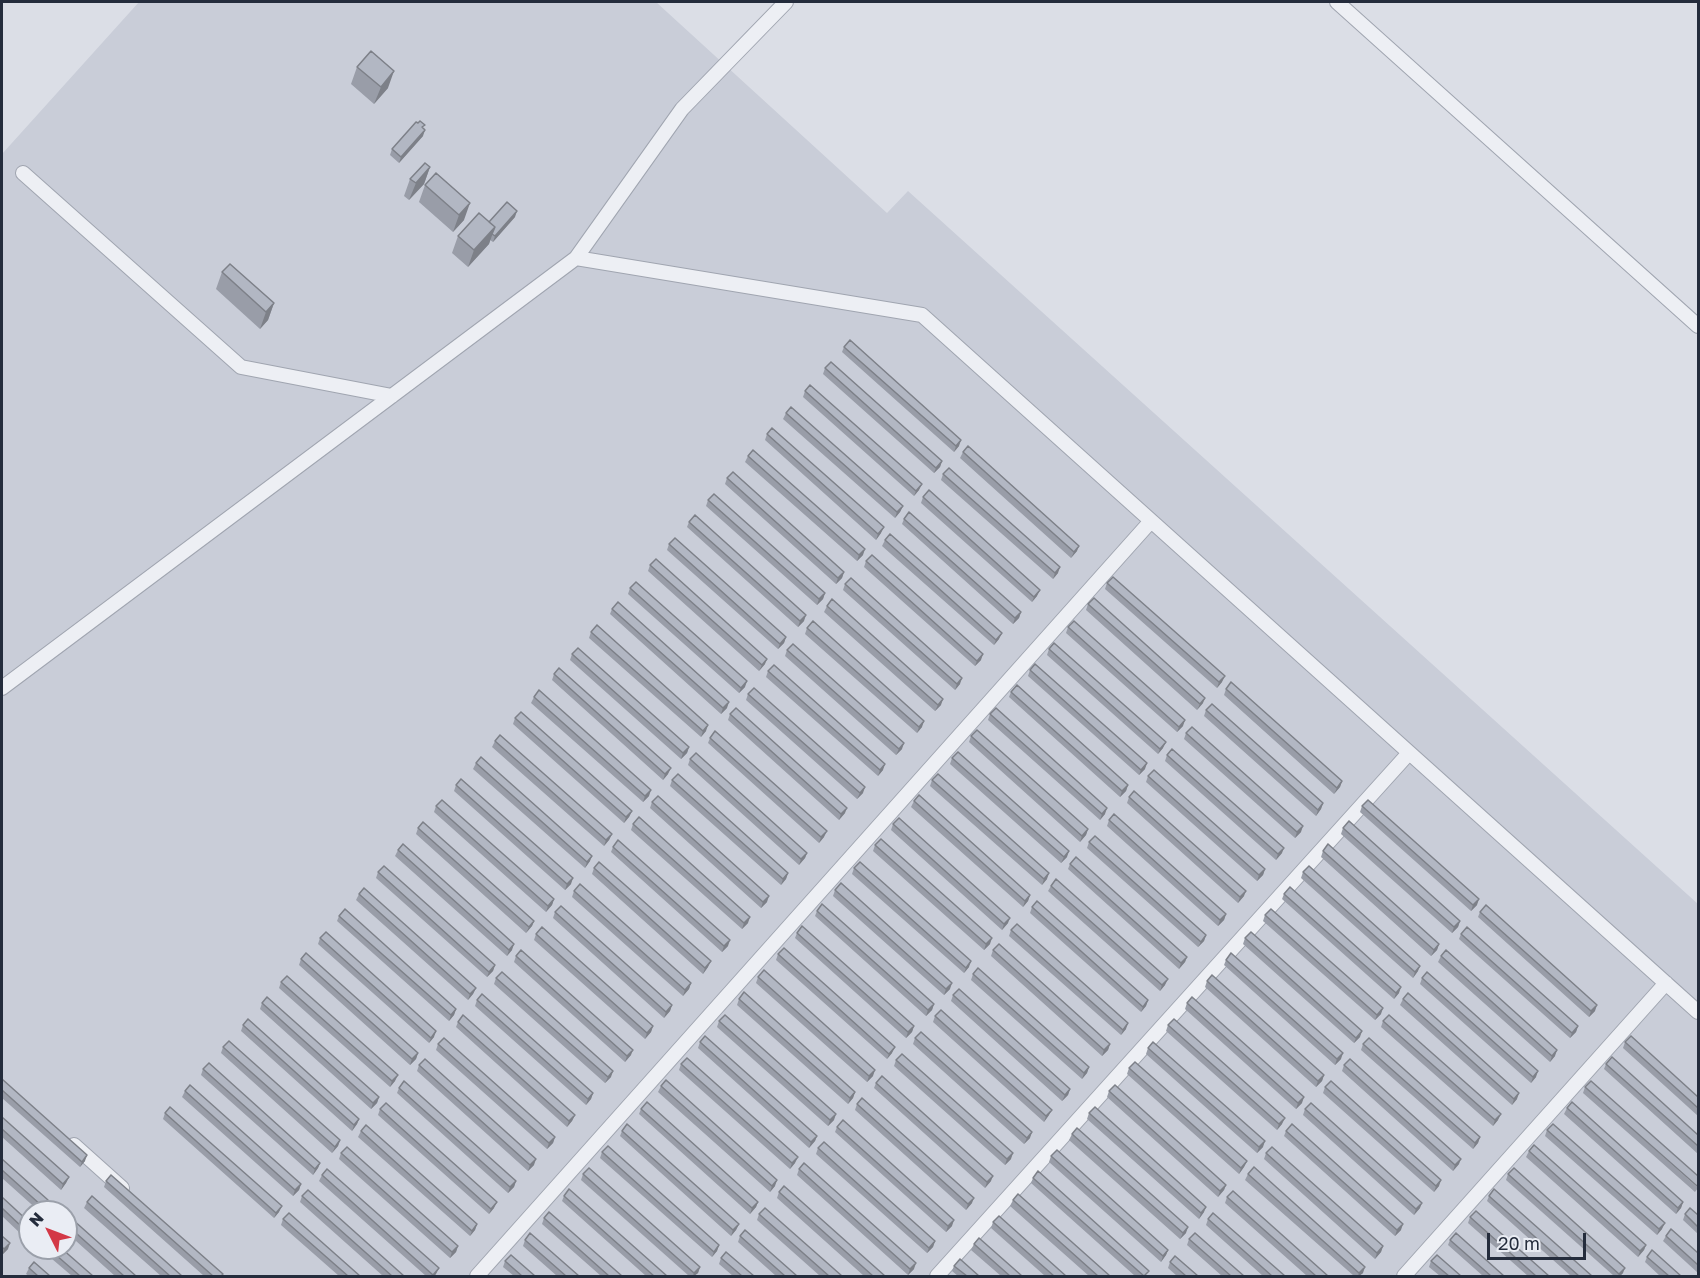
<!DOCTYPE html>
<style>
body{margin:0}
#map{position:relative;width:1700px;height:1278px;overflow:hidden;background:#dbdee6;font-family:"Golos Text",sans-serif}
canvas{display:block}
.frame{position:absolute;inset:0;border:3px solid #242c3c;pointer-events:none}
.north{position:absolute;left:18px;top:1200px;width:60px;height:60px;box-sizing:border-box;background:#eaedf4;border:2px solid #9ba0aa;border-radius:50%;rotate:312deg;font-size:16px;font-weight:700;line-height:24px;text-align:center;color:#242c3c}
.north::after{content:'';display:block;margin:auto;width:21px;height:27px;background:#d33846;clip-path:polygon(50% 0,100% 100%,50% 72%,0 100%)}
.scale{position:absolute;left:1487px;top:1233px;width:99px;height:27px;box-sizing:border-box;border:3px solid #242c3c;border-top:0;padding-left:8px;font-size:18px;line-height:21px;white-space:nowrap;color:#242c3c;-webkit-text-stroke:4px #eaedf4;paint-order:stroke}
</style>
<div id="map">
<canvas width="1700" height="1278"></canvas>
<div class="frame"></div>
<div class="north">N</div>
<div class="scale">20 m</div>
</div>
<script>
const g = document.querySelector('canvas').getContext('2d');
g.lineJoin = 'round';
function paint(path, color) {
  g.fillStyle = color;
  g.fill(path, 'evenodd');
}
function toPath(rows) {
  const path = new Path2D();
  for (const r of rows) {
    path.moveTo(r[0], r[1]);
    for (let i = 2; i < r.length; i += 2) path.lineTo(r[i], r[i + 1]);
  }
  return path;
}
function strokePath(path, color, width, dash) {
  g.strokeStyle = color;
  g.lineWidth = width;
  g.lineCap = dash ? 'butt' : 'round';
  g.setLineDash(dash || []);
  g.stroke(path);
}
const built = toPath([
 [139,2,656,2,887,213,908,191,1698,904,1698,1276,2,1276,2,154],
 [30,1212,66,1212,66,1248,30,1248]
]);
const lane = toPath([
 [1337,2,1698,326],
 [23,173,241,367,392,396],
 [576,258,922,315,1698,1012],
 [2,688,576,258,682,109,786,2],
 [74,1145,122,1188],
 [477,1276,1151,521],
 [937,1276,1409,753],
 [1404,1276,1666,983]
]);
const wall = toPath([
 [357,67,388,88,374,104,351,84],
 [423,128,423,136,399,163,390,155,392,149],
 [430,167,424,184,409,200,404,196,410,179],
 [425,185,464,220,453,232,419,202],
 [515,217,493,242,490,240,489,244,468,267,452,253,458,236,489,222],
 [222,272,274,303,268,320,260,329,216,289],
 [844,347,959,446,954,452,842,352],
 [825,368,942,461,940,467,934,473,823,374],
 [805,391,919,490,914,496,803,397],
 [786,413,903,506,900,512,895,518,783,419],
 [767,434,881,533,876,540,765,440],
 [963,452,1077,551,1071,558,960,458],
 [748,456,863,555,857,561,745,462],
 [943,474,1058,573,1053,579,941,480],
 [727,478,844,572,842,578,836,584,725,484],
 [923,497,1037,596,1032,602,921,503],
 [708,500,825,593,823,599,817,605,706,506],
 [904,519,1021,612,1019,618,1013,624,902,524],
 [689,522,804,621,798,627,687,527],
 [885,540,999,639,994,645,882,546],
 [669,544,786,637,784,643,778,649,667,550],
 [866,561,981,660,975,666,864,567],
 [650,565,765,664,759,671,648,571],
 [1107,583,1222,682,1217,688,1105,589],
 [845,584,960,684,955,690,843,590],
 [630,588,745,687,739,693,628,594],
 [1088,604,1203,703,1197,710,1086,610],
 [827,606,941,705,935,711,824,612],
 [612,609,727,708,721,714,610,614],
 [1068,627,1183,726,1177,732,1066,633],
 [807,628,922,727,917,733,805,634],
 [591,632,706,731,701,737,589,638],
 [1049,649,1163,748,1158,754,1047,655],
 [787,650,902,749,896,755,785,656],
 [572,654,689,747,687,753,681,759,570,660],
 [1030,670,1145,769,1139,775,1028,676],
 [768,671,883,770,878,776,766,677],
 [554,674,668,774,663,780,552,680],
 [1226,689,1342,781,1340,787,1334,794,1224,695],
 [1011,692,1128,785,1126,791,1120,797,1009,697],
 [748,694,863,793,857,799,746,700],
 [534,697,649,796,643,802,531,703],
 [1206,710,1323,803,1321,809,1316,816,1204,716],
 [730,714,845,813,839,820,728,720],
 [990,714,1105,814,1100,820,988,720],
 [515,718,632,811,629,817,624,823,513,724],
 [1186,733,1301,832,1295,838,1184,739],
 [971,736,1088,829,1086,835,1080,842,969,742],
 [710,738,824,837,819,843,708,743],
 [495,741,612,834,609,840,604,846,492,747],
 [1167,755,1282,853,1276,860,1165,761],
 [952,758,1067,857,1061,863,950,764],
 [690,759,807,853,805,858,799,865,688,765],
 [476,763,590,861,585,868,473,769],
 [1148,776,1265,869,1263,875,1257,881,1146,782],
 [672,780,788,873,786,879,781,885,670,786],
 [932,780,1047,879,1042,885,930,786],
 [456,785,571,884,565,890,454,791],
 [1129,797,1244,896,1238,903,1127,803],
 [914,801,1030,895,1028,901,1023,907,911,807],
 [652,802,767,902,761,908,650,808],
 [436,806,554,899,552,905,546,912,434,812],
 [1362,806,1477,905,1471,911,1360,812],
 [1109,820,1226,914,1224,920,1218,926,1107,826],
 [633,824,748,923,742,929,631,830],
 [893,824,1008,923,1002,930,891,830],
 [418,828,534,921,532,926,526,933,416,834],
 [1343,828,1460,921,1458,927,1452,933,1341,834],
 [1089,842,1206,935,1204,941,1198,947,1087,848],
 [875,845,990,944,984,950,873,851],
 [613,847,728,946,722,952,611,852],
 [398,850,512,950,507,956,395,856],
 [1323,851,1439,944,1437,950,1431,956,1321,857],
 [1070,864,1187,957,1185,962,1179,969,1068,869],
 [594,868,708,967,703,974,592,874],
 [854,868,969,967,964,973,852,874],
 [378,872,495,965,493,971,487,977,376,878],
 [1303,872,1418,971,1413,978,1301,878],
 [1051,886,1165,985,1160,991,1048,891],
 [835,890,950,989,944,995,833,896],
 [574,891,691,983,689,989,683,996,572,897],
 [359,894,476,988,473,994,468,1000,356,900],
 [1284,894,1399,993,1394,999,1282,899],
 [1032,907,1148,1000,1146,1006,1141,1012,1030,913],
 [817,911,934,1004,932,1010,926,1016,815,916],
 [555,912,672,1005,670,1011,664,1018,553,918],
 [1480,912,1595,1011,1589,1017,1478,917],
 [1265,915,1381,1014,1375,1020,1263,921],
 [339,916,456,1009,454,1015,449,1021,337,921],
 [1011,930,1126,1029,1121,1035,1009,936],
 [797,933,914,1026,912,1032,906,1038,795,938],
 [536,934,653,1026,651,1032,645,1039,534,940],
 [1461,934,1578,1026,1576,1032,1570,1038,1459,939],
 [320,938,434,1037,429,1043,318,944],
 [1245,938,1360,1037,1354,1043,1243,944],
 [993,950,1110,1044,1108,1050,1102,1056,991,956],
 [778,954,892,1053,887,1059,776,960],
 [516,956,631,1055,625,1062,514,962],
 [1441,956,1555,1056,1550,1062,1438,962],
 [301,959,418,1053,416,1059,410,1065,299,965],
 [1226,960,1341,1059,1335,1065,1224,965],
 [973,974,1089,1067,1087,1073,1082,1079,971,980],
 [758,977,873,1076,867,1082,756,983],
 [496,978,611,1077,605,1083,494,984],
 [1422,978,1536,1077,1531,1083,1420,984],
 [1207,981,1324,1075,1322,1081,1316,1087,1205,987],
 [281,982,395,1081,390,1087,279,988],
 [953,995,1070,1089,1068,1095,1062,1101,951,1001],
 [739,999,855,1092,853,1098,848,1104,737,1005],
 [1403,999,1517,1099,1512,1105,1400,1005],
 [477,1000,593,1093,591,1099,586,1105,475,1006],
 [262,1003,379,1097,377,1103,371,1109,260,1009],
 [1187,1003,1302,1103,1296,1109,1185,1009],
 [935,1016,1049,1115,1044,1122,933,1022],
 [719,1021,834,1120,828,1126,717,1027],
 [1383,1021,1498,1120,1493,1126,1381,1027],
 [458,1022,575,1115,572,1121,567,1127,456,1027],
 [243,1025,359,1119,357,1124,352,1131,241,1031],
 [1168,1025,1282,1124,1277,1130,1166,1031],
 [915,1038,1030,1138,1024,1144,913,1044],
 [700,1042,817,1136,815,1141,809,1148,698,1048],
 [1625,1042,1698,1097,1698,1116,1623,1048],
 [438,1044,555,1137,553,1143,547,1149,436,1050],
 [1363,1044,1480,1137,1478,1143,1473,1149,1361,1050],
 [223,1047,340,1140,338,1146,332,1153,221,1053],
 [1148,1048,1263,1147,1257,1153,1146,1054],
 [896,1060,1011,1159,1005,1165,894,1066],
 [681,1064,795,1163,790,1169,679,1070],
 [1606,1064,1698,1135,1698,1154,1604,1069],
 [419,1065,534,1165,528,1171,417,1071],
 [1344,1065,1459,1164,1453,1171,1342,1071],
 [1129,1068,1247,1161,1244,1167,1239,1174,1127,1074],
 [203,1069,320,1163,318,1168,313,1175,201,1075],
 [2,1079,85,1161,80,1167,2,1098],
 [876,1083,991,1181,985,1188,874,1088],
 [661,1086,775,1186,770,1192,658,1092],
 [1325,1087,1439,1186,1434,1192,1323,1093],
 [1585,1087,1698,1188,1695,1192,1583,1093],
 [399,1088,516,1181,514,1187,508,1193,397,1093],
 [185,1091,301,1184,299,1190,293,1196,182,1097],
 [1109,1091,1226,1185,1224,1190,1218,1197,1107,1097],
 [857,1104,972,1203,966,1210,855,1110],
 [1567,1108,1683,1202,1681,1208,1676,1214,1564,1114],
 [380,1109,494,1208,489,1214,378,1115],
 [641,1109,758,1202,756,1207,750,1214,639,1114],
 [1305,1109,1420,1208,1414,1215,1303,1115],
 [165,1113,279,1212,274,1218,163,1119],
 [1089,1113,1204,1212,1199,1219,1087,1119],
 [2,1117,69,1177,66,1183,61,1190,2,1137],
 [837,1127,952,1226,946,1232,835,1132],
 [1547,1130,1662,1229,1657,1235,1545,1136],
 [361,1131,477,1224,475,1230,470,1236,358,1137],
 [622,1131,739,1224,736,1230,731,1236,620,1136],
 [1286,1131,1401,1230,1395,1236,1284,1136],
 [1072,1134,1186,1233,1180,1239,1069,1140],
 [818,1148,935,1241,933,1247,927,1253,816,1154],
 [1529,1151,1646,1245,1644,1250,1638,1257,1526,1157],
 [602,1152,719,1245,717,1251,712,1257,600,1158],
 [341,1153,458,1246,456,1252,450,1258,339,1159],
 [1266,1153,1383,1246,1381,1252,1375,1259,1264,1159],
 [1051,1156,1168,1250,1166,1255,1161,1262,1049,1162],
 [2,1159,46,1206,40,1212,2,1178],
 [799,1169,914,1269,908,1275,797,1175],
 [583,1174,700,1267,698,1273,694,1276,689,1276,581,1180],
 [1248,1174,1363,1273,1359,1276,1354,1276,1245,1180],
 [1508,1174,1623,1273,1620,1276,1614,1276,1506,1180],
 [322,1175,436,1274,434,1276,426,1276,319,1181],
 [1033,1178,1147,1276,1135,1276,1031,1183],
 [106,1181,223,1274,222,1276,204,1276,104,1187],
 [779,1192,885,1276,864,1276,777,1198],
 [302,1196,404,1276,383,1276,300,1202],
 [564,1196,667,1276,646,1276,562,1201],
 [1489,1196,1592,1276,1571,1276,1487,1201],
 [2,1197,27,1228,21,1234,2,1216],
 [1227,1197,1328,1276,1307,1276,1225,1203],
 [1013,1200,1110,1276,1089,1276,1010,1206],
 [87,1202,182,1276,161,1276,84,1208],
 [759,1214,842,1276,820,1276,757,1220],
 [1685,1214,1698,1215,1698,1234,1683,1220],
 [1470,1217,1549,1276,1528,1276,1468,1223],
 [544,1218,622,1276,601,1276,542,1224],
 [283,1219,360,1276,339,1276,281,1225],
 [1208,1219,1285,1276,1263,1276,1206,1225],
 [993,1222,1066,1276,1045,1276,991,1228],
 [67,1225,136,1276,115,1276,66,1232],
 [2,1236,8,1249,2,1255],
 [740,1236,797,1276,776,1276,738,1242],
 [1666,1236,1698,1253,1698,1273,1663,1241],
 [1189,1239,1244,1276,1222,1276,1187,1245],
 [525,1240,579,1276,557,1276,523,1246],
 [1450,1240,1504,1276,1483,1276,1448,1245],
 [974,1244,1022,1276,1001,1276,971,1250],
 [47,1248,61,1248,93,1276,72,1276,45,1253],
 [1647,1257,1681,1276,1660,1276,1645,1262],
 [721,1258,754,1276,733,1276,719,1264],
 [505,1261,535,1276,514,1276,503,1267],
 [1431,1261,1461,1276,1440,1276,1429,1267],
 [1170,1262,1198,1276,1177,1276,1168,1268],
 [954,1266,979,1276,958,1276,952,1271],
 [29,1268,50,1276,29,1276,26,1274]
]);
const shadedWall = toPath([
 [394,71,388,88,374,104,381,87],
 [425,130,423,136,399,163,401,157],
 [430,167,424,184,409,200,416,183],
 [470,203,464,220,453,232,459,215],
 [517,211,515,217,493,242,495,236],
 [495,227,489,244,468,267,474,250],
 [274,303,268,320,260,329,266,312],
 [961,440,959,446,954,452,956,446],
 [942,461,940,467,934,473,936,468],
 [922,484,919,490,914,496,916,491],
 [903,506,900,512,895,518,897,512],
 [884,527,881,533,876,540,878,534],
 [1079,546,1077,551,1071,558,1074,552],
 [865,549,863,555,857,561,859,555],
 [1060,567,1058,573,1053,579,1055,573],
 [844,572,842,578,836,584,838,578],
 [1040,590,1037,596,1032,602,1034,597],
 [825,593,823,599,817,605,819,599],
 [1021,612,1019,618,1013,624,1015,618],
 [806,615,804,621,798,627,800,621],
 [1002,633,999,639,994,645,996,640],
 [786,637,784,643,778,649,780,644],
 [983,654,981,660,975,666,977,661],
 [767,659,765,664,759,671,762,665],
 [1225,676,1222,682,1217,688,1219,682],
 [962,678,960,684,955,690,957,684],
 [747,681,745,687,739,693,741,688],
 [1205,698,1203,703,1197,710,1200,704],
 [943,699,941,705,935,711,938,705],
 [729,702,727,708,721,714,723,708],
 [1185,720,1183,726,1177,732,1179,727],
 [924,721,922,727,917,733,919,727],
 [708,725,706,731,701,737,703,731],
 [1166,742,1163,748,1158,754,1160,749],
 [904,743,902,749,896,755,899,749],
 [689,747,687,753,681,759,683,753],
 [1147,763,1145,769,1139,775,1141,770],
 [885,764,883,770,878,776,880,770],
 [671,768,668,774,663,780,665,774],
 [1342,781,1340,787,1334,794,1337,788],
 [1128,785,1126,791,1120,797,1122,791],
 [865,787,863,793,857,799,860,793],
 [651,790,649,796,643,802,645,796],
 [1323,803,1321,809,1316,816,1318,810],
 [847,808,845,813,839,820,841,814],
 [1107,808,1105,814,1100,820,1102,814],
 [632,811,629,817,624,823,626,817],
 [1303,826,1301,832,1295,838,1297,832],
 [1088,829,1086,835,1080,842,1082,836],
 [827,831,824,837,819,843,821,837],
 [612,834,609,840,604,846,606,840],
 [1284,848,1282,853,1276,860,1278,854],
 [1069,851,1067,857,1061,863,1064,857],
 [807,853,805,858,799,865,801,859],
 [592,856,590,861,585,868,587,862],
 [1265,869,1263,875,1257,881,1259,875],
 [788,873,786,879,781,885,783,879],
 [1049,873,1047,879,1042,885,1044,879],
 [573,878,571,884,565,890,567,884],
 [1246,891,1244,896,1238,903,1240,897],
 [1030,895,1028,901,1023,907,1025,901],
 [769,896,767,902,761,908,763,902],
 [554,899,552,905,546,912,548,906],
 [1479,899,1477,905,1471,911,1473,905],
 [1226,914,1224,920,1218,926,1220,920],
 [750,917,748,923,742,929,744,923],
 [1010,918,1008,923,1002,930,1004,924],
 [534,921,532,926,526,933,529,927],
 [1460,921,1458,927,1452,933,1454,927],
 [1206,935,1204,941,1198,947,1201,942],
 [992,938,990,944,984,950,986,944],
 [730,940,728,946,722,952,724,946],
 [514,944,512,950,507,956,509,950],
 [1439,944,1437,950,1431,956,1434,950],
 [1187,957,1185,962,1179,969,1181,963],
 [711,961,708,967,703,974,705,968],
 [971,961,969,967,964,973,966,968],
 [495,965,493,971,487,977,489,972],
 [1420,966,1418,971,1413,978,1415,972],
 [1168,979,1165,985,1160,991,1162,985],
 [691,983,689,989,683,996,685,990],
 [952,983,950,989,944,995,946,989],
 [1401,987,1399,993,1394,999,1396,993],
 [476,988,473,994,468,1000,470,994],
 [1148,1000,1146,1006,1141,1012,1143,1007],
 [934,1004,932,1010,926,1016,928,1010],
 [672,1005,670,1011,664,1018,666,1012],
 [1597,1005,1595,1011,1589,1017,1591,1011],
 [1383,1008,1381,1014,1375,1020,1377,1015],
 [456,1009,454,1015,449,1021,451,1015],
 [1128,1023,1126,1029,1121,1035,1123,1030],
 [653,1026,651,1032,645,1039,647,1033],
 [914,1026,912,1032,906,1038,908,1032],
 [1578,1026,1576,1032,1570,1038,1572,1033],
 [436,1031,434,1037,429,1043,431,1038],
 [1362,1031,1360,1037,1354,1043,1356,1038],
 [1110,1044,1108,1050,1102,1056,1104,1050],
 [895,1047,892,1053,887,1059,889,1054],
 [633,1050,631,1055,625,1062,627,1056],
 [1557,1050,1555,1056,1550,1062,1552,1056],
 [418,1053,416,1059,410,1065,412,1059],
 [1343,1053,1341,1059,1335,1065,1337,1059],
 [1089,1067,1087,1073,1082,1079,1084,1073],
 [875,1070,873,1076,867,1082,869,1076],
 [613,1071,611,1077,605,1083,608,1077],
 [1538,1071,1536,1077,1531,1083,1533,1077],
 [398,1075,395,1081,390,1087,392,1081],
 [1324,1075,1322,1081,1316,1087,1318,1081],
 [1070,1089,1068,1095,1062,1101,1065,1095],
 [855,1092,853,1098,848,1104,850,1098],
 [593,1093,591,1099,586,1105,588,1099],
 [1519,1093,1517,1099,1512,1105,1514,1099],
 [379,1097,377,1103,371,1109,373,1103],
 [1304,1097,1302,1103,1296,1109,1298,1103],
 [1052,1110,1049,1115,1044,1122,1046,1116],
 [836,1114,834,1120,828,1126,830,1120],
 [1501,1114,1498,1120,1493,1126,1495,1120],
 [575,1115,572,1121,567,1127,569,1121],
 [1285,1118,1282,1124,1277,1130,1279,1124],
 [359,1119,357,1124,352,1131,354,1125],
 [1032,1132,1030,1138,1024,1144,1027,1138],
 [817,1136,815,1141,809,1148,811,1142],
 [555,1137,553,1143,547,1149,549,1143],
 [1480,1137,1478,1143,1473,1149,1475,1143],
 [340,1140,338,1146,332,1153,335,1147],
 [1265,1141,1263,1147,1257,1153,1259,1147],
 [1013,1153,1011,1159,1005,1165,1007,1159],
 [87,1155,85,1161,80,1167,82,1162],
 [798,1157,795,1163,790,1169,792,1163],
 [536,1159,534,1165,528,1171,530,1165],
 [1461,1159,1459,1164,1453,1171,1455,1165],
 [1247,1161,1244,1167,1239,1174,1241,1168],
 [320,1163,318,1168,313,1175,315,1169],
 [993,1176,991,1181,985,1188,987,1182],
 [69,1177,66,1183,61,1190,63,1184],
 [777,1180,775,1186,770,1192,772,1186],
 [1441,1180,1439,1186,1434,1192,1436,1186],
 [516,1181,514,1187,508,1193,510,1187],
 [301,1184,299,1190,293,1196,295,1190],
 [1226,1185,1224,1190,1218,1197,1220,1191],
 [974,1198,972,1203,966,1210,968,1204],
 [48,1200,46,1206,40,1212,42,1206],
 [497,1202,494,1208,489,1214,491,1209],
 [758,1202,756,1207,750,1214,752,1208],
 [1683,1202,1681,1208,1676,1214,1678,1208],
 [1422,1203,1420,1208,1414,1215,1416,1209],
 [282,1206,279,1212,274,1218,276,1213],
 [1206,1207,1204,1212,1199,1219,1201,1213],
 [954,1220,952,1226,946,1232,948,1226],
 [29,1222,27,1228,21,1234,23,1228],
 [1665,1223,1662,1229,1657,1235,1659,1229],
 [477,1224,475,1230,470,1236,472,1231],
 [739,1224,736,1230,731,1236,733,1230],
 [1403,1224,1401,1230,1395,1236,1397,1230],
 [1188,1227,1186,1233,1180,1239,1183,1233],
 [935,1241,933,1247,927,1253,929,1248],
 [10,1243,8,1249,2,1255,4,1249],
 [719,1245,717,1251,712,1257,714,1252],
 [1646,1245,1644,1250,1638,1257,1640,1251],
 [458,1246,456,1252,450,1258,452,1252],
 [1383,1246,1381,1252,1375,1259,1377,1253],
 [1168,1250,1166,1255,1161,1262,1163,1256],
 [916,1263,914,1269,908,1275,910,1269],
 [700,1267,698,1273,694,1276,693,1276,694,1273],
 [1365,1267,1363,1273,1359,1276,1358,1276,1359,1273],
 [439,1268,436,1274,434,1276,432,1276],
 [1625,1268,1623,1273,1620,1276,1618,1276,1619,1274]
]);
const building = toPath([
 [371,51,394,71,381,87,357,67,371,51],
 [420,121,425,125,422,127,425,130,401,157,392,149,416,122,418,123,420,121],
 [425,163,430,167,416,183,410,179,425,163],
 [436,173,470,203,459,215,425,185,436,173],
 [507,202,517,211,495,236,492,234,495,227,489,222,507,202],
 [479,213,495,227,474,250,458,236,479,213],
 [230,264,274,303,266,312,222,272,230,264],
 [850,340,961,440,956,446,844,347,850,340],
 [831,362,942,461,936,468,825,368,831,362],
 [810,385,922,484,916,491,805,391,810,385],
 [791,407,903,506,897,512,786,413,791,407],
 [772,428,884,527,878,534,767,434,772,428],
 [968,446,1079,546,1074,552,963,452,968,446],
 [753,450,865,549,859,555,748,456,753,450],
 [949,468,1060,567,1055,573,943,474,949,468],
 [733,472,844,572,838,578,727,478,733,472],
 [929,490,1040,590,1034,597,923,497,929,490],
 [714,494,825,593,819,599,708,500,714,494],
 [909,512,1021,612,1015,618,904,519,909,512],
 [695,515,806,615,800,621,689,522,695,515],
 [890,534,1002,633,996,640,885,540,890,534],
 [675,538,786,637,780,644,669,544,675,538],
 [872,555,983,654,977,661,866,561,872,555],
 [656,559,767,659,762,665,650,565,656,559],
 [1113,577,1225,676,1219,682,1107,583,1113,577],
 [851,578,962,678,957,684,845,584,851,578],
 [636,582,747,681,741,688,630,588,636,582],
 [1094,598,1205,698,1200,704,1088,604,1094,598],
 [832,599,943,699,938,705,827,606,832,599],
 [618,602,729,702,723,708,612,609,618,602],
 [813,621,924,721,919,727,807,628,813,621],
 [1074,621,1185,720,1179,727,1068,627,1074,621],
 [597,625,708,725,703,731,591,632,597,625],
 [1054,643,1166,742,1160,749,1049,649,1054,643],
 [793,644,904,743,899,749,787,650,793,644],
 [578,648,689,747,683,753,572,654,578,648],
 [1035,664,1147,763,1141,770,1030,670,1035,664],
 [774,665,885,764,880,770,768,671,774,665],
 [559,668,671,768,665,774,554,674,559,668],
 [1231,682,1342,781,1337,788,1226,689,1231,682],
 [1017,685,1128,785,1122,791,1011,692,1017,685],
 [754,688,865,787,860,793,748,694,754,688],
 [539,690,651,790,645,796,534,697,539,690],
 [1212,704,1323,803,1318,810,1206,710,1212,704],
 [736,708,847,808,841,814,730,714,736,708],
 [996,708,1107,808,1102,814,990,714,996,708],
 [521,712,632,811,626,817,515,718,521,712],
 [1192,727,1303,826,1297,832,1186,733,1192,727],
 [977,730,1088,829,1082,836,971,736,977,730],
 [715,731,827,831,821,837,710,738,715,731],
 [500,735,612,834,606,840,495,741,500,735],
 [1172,749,1284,848,1278,854,1167,755,1172,749],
 [958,752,1069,851,1064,857,952,758,958,752],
 [696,753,807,853,801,859,690,759,696,753],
 [481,757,592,856,587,862,476,763,481,757],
 [1154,770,1265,869,1259,875,1148,776,1154,770],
 [678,774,788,873,783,879,672,780,678,774],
 [938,774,1049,873,1044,879,932,780,938,774],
 [461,779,573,878,567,884,456,785,461,779],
 [1134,791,1246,891,1240,897,1129,797,1134,791],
 [919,795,1030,895,1025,901,914,801,919,795],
 [658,796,769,896,763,902,652,802,658,796],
 [442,800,554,899,548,906,436,806,442,800],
 [1368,800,1479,899,1473,905,1362,806,1368,800],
 [1114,814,1226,914,1220,920,1109,820,1114,814],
 [639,817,750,917,744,923,633,824,639,817],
 [899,818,1010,918,1004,924,893,824,899,818],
 [1349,821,1460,921,1454,927,1343,828,1349,821],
 [423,822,534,921,529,927,418,828,423,822],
 [1095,836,1206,935,1201,942,1089,842,1095,836],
 [881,839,992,938,986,944,875,845,881,839],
 [618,840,730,940,724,946,613,847,618,840],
 [403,844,514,944,509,950,398,850,403,844],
 [1328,844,1439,944,1434,950,1323,851,1328,844],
 [1076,857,1187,957,1181,963,1070,864,1076,857],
 [599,862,711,961,705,968,594,868,599,862],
 [860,862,971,961,966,968,854,868,860,862],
 [384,866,495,965,489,972,378,872,384,866],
 [1309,866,1420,966,1415,972,1303,872,1309,866],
 [1056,879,1168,979,1162,985,1051,886,1056,879],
 [841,883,952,983,946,989,835,890,841,883],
 [580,884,691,983,685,990,574,891,580,884],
 [1290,887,1401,987,1396,993,1284,894,1290,887],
 [364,888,476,988,470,994,359,894,364,888],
 [1037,901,1148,1000,1143,1007,1032,907,1037,901],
 [822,904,934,1004,928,1010,817,911,822,904],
 [1486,905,1597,1005,1591,1011,1480,912,1486,905],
 [561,906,672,1005,666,1012,555,912,561,906],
 [345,909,456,1009,451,1015,339,916,345,909],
 [1271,909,1383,1008,1377,1015,1265,915,1271,909],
 [1017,924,1128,1023,1123,1030,1011,930,1017,924],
 [802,926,914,1026,908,1032,797,933,802,926],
 [542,927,653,1026,647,1033,536,934,542,927],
 [1467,927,1578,1026,1572,1033,1461,934,1467,927],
 [326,932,436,1031,431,1038,320,938,326,932],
 [1251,932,1362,1031,1356,1038,1245,938,1251,932],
 [999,944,1110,1044,1104,1050,993,950,999,944],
 [784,948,895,1047,889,1054,778,954,784,948],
 [521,950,633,1050,627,1056,516,956,521,950],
 [1446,950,1557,1050,1552,1056,1441,956,1446,950],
 [306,953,418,1053,412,1059,301,959,306,953],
 [1231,953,1343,1053,1337,1059,1226,960,1231,953],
 [978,968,1089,1067,1084,1073,973,974,978,968],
 [764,970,875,1070,869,1076,758,977,764,970],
 [502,972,613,1071,608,1077,496,978,502,972],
 [1427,972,1538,1071,1533,1077,1422,978,1427,972],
 [1212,975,1324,1075,1318,1081,1207,981,1212,975],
 [287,976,398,1075,392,1081,281,982,287,976],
 [959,989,1070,1089,1065,1095,953,995,959,989],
 [744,992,855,1092,850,1098,739,999,744,992],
 [1408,993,1519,1093,1514,1099,1403,999,1408,993],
 [482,994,593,1093,588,1099,477,1000,482,994],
 [267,997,379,1097,373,1103,262,1003,267,997],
 [1192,997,1304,1097,1298,1103,1187,1003,1192,997],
 [941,1010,1052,1110,1046,1116,935,1016,941,1010],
 [463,1015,575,1115,569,1121,458,1022,463,1015],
 [725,1015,836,1114,830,1120,719,1021,725,1015],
 [1389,1015,1501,1114,1495,1120,1383,1021,1389,1015],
 [248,1019,359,1119,354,1125,243,1025,248,1019],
 [1174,1019,1285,1118,1279,1124,1168,1025,1174,1019],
 [921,1032,1032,1132,1027,1138,915,1038,921,1032],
 [705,1036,817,1136,811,1142,700,1042,705,1036],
 [1631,1036,1698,1097,1698,1108,1625,1042,1631,1036],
 [444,1038,555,1137,549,1143,438,1044,444,1038],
 [1369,1038,1480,1137,1475,1143,1363,1044,1369,1038],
 [229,1041,340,1140,335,1147,223,1047,229,1041],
 [1153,1042,1265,1141,1259,1147,1148,1048,1153,1042],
 [902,1054,1013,1153,1007,1159,896,1060,902,1054],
 [1612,1057,1698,1135,1698,1146,1606,1064,1612,1057],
 [687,1058,798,1157,792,1163,681,1064,687,1058],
 [425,1059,536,1159,530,1165,419,1065,425,1059],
 [1350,1059,1461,1159,1455,1165,1344,1065,1350,1059],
 [1135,1062,1247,1161,1241,1168,1129,1068,1135,1062],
 [209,1063,320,1163,315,1169,203,1069,209,1063],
 [882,1076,993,1176,987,1182,876,1083,882,1076],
 [2,1079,87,1155,82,1162,2,1090,2,1079],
 [666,1080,777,1180,772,1186,661,1086,666,1080],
 [404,1081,516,1181,510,1187,399,1088,404,1081],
 [1331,1081,1441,1180,1436,1186,1325,1087,1331,1081],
 [1591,1081,1698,1176,1698,1184,1697,1186,1585,1087,1591,1081],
 [190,1085,301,1184,295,1190,185,1091,190,1085],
 [1115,1085,1226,1185,1220,1191,1109,1091,1115,1085],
 [862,1098,974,1198,968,1204,857,1104,862,1098],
 [647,1102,758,1202,752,1208,641,1109,647,1102],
 [1572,1102,1683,1202,1678,1208,1567,1108,1572,1102],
 [386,1103,497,1202,491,1209,380,1109,386,1103],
 [1311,1103,1422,1203,1416,1209,1305,1109,1311,1103],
 [170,1107,282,1206,276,1213,165,1113,170,1107],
 [1095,1107,1206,1207,1201,1213,1089,1113,1095,1107],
 [2,1117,69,1177,63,1184,2,1129,2,1117],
 [843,1120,954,1220,948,1226,837,1127,843,1120],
 [627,1124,739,1224,733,1230,622,1131,627,1124],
 [1292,1124,1403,1224,1397,1230,1286,1131,1292,1124],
 [1553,1124,1665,1223,1659,1229,1547,1130,1553,1124],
 [366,1125,477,1224,472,1231,361,1131,366,1125],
 [1077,1128,1188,1227,1183,1233,1072,1134,1077,1128],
 [824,1142,935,1241,929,1248,818,1148,824,1142],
 [1534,1145,1646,1245,1640,1251,1529,1151,1534,1145],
 [608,1146,719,1245,714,1252,602,1152,608,1146],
 [347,1147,458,1246,452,1252,341,1153,347,1147],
 [1272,1147,1383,1246,1377,1253,1266,1153,1272,1147],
 [1057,1150,1168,1250,1163,1256,1051,1156,1057,1150],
 [2,1159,48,1200,42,1206,2,1170,2,1159],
 [804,1163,916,1263,910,1269,799,1169,804,1163],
 [1254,1167,1365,1267,1359,1273,1248,1174,1254,1167],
 [589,1168,700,1267,694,1273,583,1174,589,1168],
 [1514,1168,1625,1268,1619,1274,1508,1174,1514,1168],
 [327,1169,439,1268,433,1275,322,1175,327,1169],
 [1038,1171,1149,1271,1144,1276,1033,1178,1038,1171],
 [111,1175,223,1274,221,1276,213,1276,106,1181,111,1175],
 [784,1186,885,1276,873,1276,779,1192,784,1186],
 [569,1189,667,1276,654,1276,564,1196,569,1189],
 [1494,1189,1592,1276,1579,1276,1489,1196,1494,1189],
 [308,1190,404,1276,392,1276,302,1196,308,1190],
 [1233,1191,1328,1276,1316,1276,1227,1197,1233,1191],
 [1018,1194,1110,1276,1098,1276,1013,1200,1018,1194],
 [92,1196,182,1276,170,1276,87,1202,92,1196],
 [2,1197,29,1222,23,1228,2,1208,2,1197],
 [765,1208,842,1276,829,1276,759,1214,765,1208],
 [1690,1208,1698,1215,1698,1227,1685,1214,1690,1208],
 [1476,1211,1549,1276,1536,1276,1470,1217,1476,1211],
 [549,1212,622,1276,609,1276,544,1218,549,1212],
 [289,1213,360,1276,348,1276,283,1219,289,1213],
 [1213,1213,1285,1276,1272,1276,1208,1219,1213,1213],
 [999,1216,1066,1276,1054,1276,993,1222,999,1216],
 [72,1219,136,1276,124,1276,67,1225,72,1219],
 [1671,1229,1698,1253,1698,1265,1666,1236,1671,1229],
 [745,1230,797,1276,785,1276,740,1236,745,1230],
 [530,1233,579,1276,566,1276,525,1240,530,1233],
 [1195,1233,1244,1276,1231,1276,1189,1239,1195,1233],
 [1456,1233,1504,1276,1491,1276,1450,1240,1456,1233],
 [2,1236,10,1243,4,1249,2,1247,2,1236],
 [979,1238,1022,1276,1010,1276,974,1244,979,1238],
 [48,1248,61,1248,93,1276,80,1276,48,1248],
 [1652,1250,1681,1276,1669,1276,1647,1257,1652,1250],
 [726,1252,754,1276,742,1276,721,1258,726,1252],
 [511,1255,535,1276,522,1276,505,1261,511,1255],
 [1437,1255,1461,1276,1449,1276,1431,1261,1437,1255],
 [1175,1256,1198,1276,1186,1276,1170,1262,1175,1256],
 [960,1259,979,1276,967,1276,954,1266,960,1259],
 [34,1262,50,1276,38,1276,29,1268,34,1262]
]);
paint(built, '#c9cdd8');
strokePath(lane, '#a0a5b0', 16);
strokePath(lane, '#edeff4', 14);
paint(wall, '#999da8');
paint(shadedWall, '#7d8088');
paint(building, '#b2b7c3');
strokePath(building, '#7d8088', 1.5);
</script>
